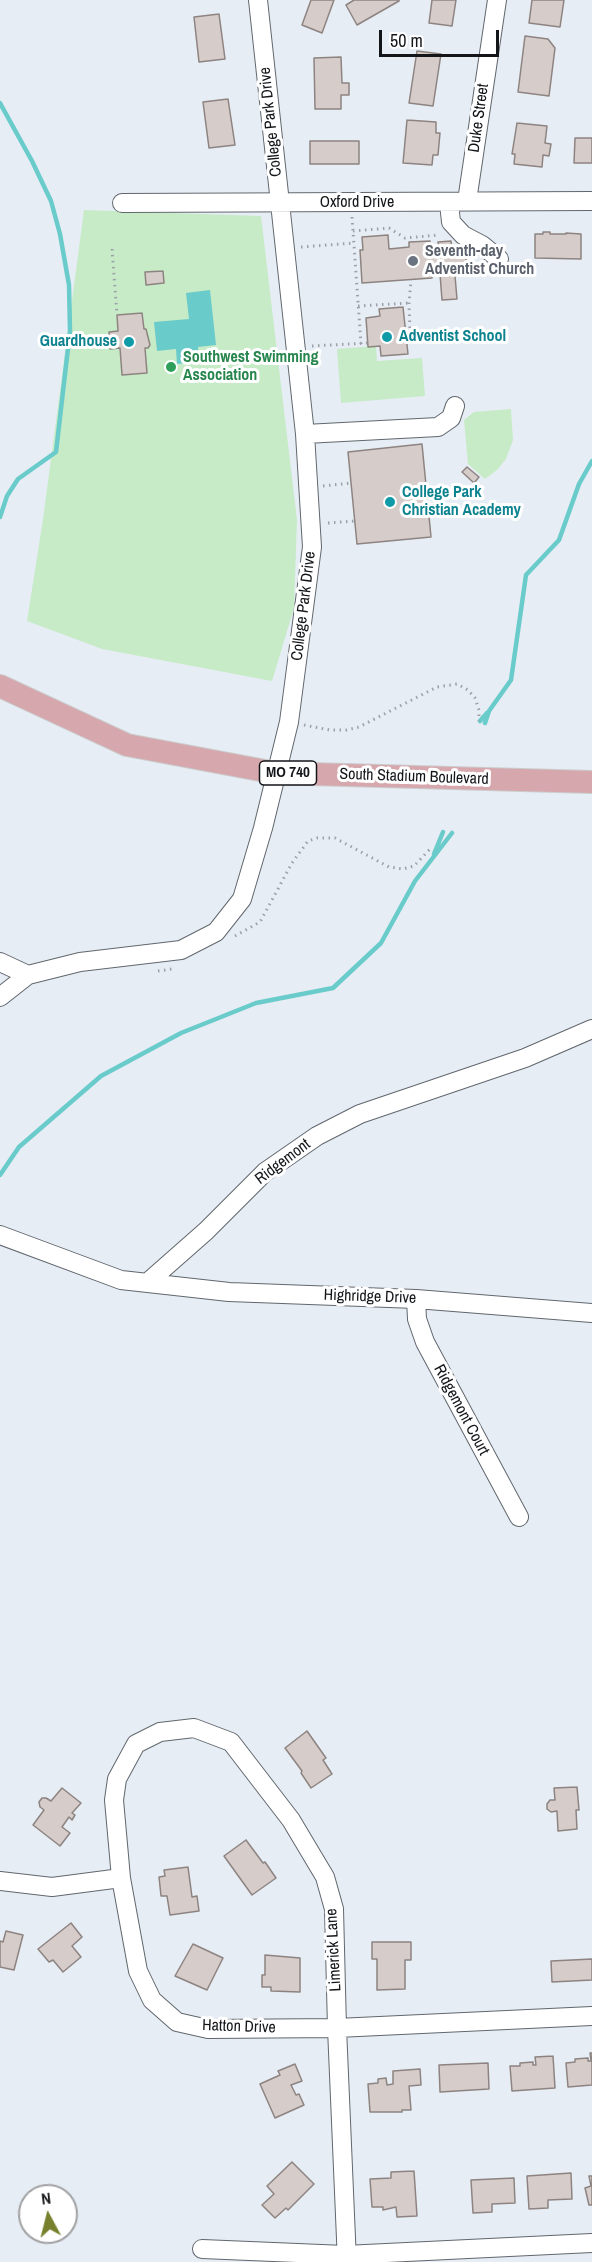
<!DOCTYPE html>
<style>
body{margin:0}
#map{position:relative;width:592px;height:2262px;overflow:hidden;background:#e7edf5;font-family:"Archivo Narrow",sans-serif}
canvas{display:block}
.north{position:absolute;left:18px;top:2184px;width:60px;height:60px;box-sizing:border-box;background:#fff;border:2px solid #a1a1a3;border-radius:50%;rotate:353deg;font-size:16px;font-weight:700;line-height:24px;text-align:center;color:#131518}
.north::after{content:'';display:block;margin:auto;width:21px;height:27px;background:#77812d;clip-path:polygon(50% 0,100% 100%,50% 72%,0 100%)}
.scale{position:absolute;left:379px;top:30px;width:120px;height:27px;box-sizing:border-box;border:3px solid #131518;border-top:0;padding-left:8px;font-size:18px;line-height:21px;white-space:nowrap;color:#131518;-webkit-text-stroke:4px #fff;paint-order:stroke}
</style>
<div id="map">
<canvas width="592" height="2262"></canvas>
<div class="north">N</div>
<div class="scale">50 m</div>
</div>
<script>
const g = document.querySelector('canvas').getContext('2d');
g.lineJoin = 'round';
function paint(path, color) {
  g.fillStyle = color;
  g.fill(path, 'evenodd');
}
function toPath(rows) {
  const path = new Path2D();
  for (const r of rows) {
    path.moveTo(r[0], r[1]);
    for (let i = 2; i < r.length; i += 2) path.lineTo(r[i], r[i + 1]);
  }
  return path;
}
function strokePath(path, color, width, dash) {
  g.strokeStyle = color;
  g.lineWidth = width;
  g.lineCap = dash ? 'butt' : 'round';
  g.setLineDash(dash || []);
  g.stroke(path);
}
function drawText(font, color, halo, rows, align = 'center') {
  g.font = font + ' "Archivo Narrow",sans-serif';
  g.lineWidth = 6;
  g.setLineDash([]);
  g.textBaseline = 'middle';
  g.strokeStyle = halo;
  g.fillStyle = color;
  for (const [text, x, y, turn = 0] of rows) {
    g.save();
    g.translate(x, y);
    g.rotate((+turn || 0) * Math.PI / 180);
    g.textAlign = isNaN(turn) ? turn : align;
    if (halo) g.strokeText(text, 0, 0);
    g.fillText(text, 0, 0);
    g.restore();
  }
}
const green = toPath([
 [84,210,261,216,297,520,294,608,272,681,102,649,27,621,43,519],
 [376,346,377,361,422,358,425,396,341,403,337,349],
 [511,409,513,440,506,459,497,470,485,479,468,464,464,420,474,412]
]);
const water = toPath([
 [210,290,216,345,198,347,199,362,177,364,176,349,157,351,154,322,189,319,186,293]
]);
const stream = toPath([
 [0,103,32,161,51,201,60,234,69,285,70,331,56,452,18,479,7,496,0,517],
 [480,721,487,713],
 [485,723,489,711,511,680,526,575,559,540,579,484,592,461],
 [434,854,443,832],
 [0,1175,19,1147,101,1076,181,1033,256,1003,333,988,381,943,415,881,452,833]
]);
const building = toPath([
 [311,0,334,0,322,33,302,25,311,0],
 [354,0,399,0,399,1,357,25,346,5,354,0],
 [432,0,456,0,452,26,429,23,432,0],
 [532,0,564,0,560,27,529,23,532,0],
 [219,14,225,59,199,62,194,17,219,14],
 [525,36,548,39,555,48,549,96,518,92,525,36],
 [417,51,441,54,433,106,409,103,417,51],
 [341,57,342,83,349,83,349,95,341,95,341,109,315,109,314,58,341,57],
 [228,99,235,145,209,148,203,102,228,99],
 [407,120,436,122,436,133,440,133,438,155,433,155,432,165,403,163,407,120],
 [517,123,547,126,545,143,551,144,549,156,543,155,542,167,514,164,515,154,512,154,517,123],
 [575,138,592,138,592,163,574,163,575,138],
 [310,141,359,141,359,164,310,164,310,141],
 [543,232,550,232,550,234,566,234,566,233,581,234,581,259,535,258,535,234,543,234,543,232],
 [388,235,389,249,409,247,409,242,430,241,430,249,439,248,438,242,451,241,452,248,465,247,467,271,457,272,457,276,455,276,457,299,442,300,440,274,432,274,432,278,362,283,360,250,363,250,362,237,388,235],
 [163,271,164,283,146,285,145,272,163,271],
 [403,307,408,354,381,356,380,346,368,347,366,318,380,316,379,309,403,307],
 [142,313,144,329,146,329,150,345,148,348,145,348,147,373,122,375,120,348,110,349,109,332,118,331,117,315,142,313],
 [422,444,431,537,357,544,348,452,422,444],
 [467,467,479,477,474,483,462,472,467,467],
 [307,1731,326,1758,323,1760,332,1774,311,1788,301,1773,302,1771,285,1748,307,1731],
 [577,1787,579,1810,576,1810,577,1829,558,1831,557,1811,551,1812,547,1809,547,1804,550,1800,555,1800,554,1788,577,1787],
 [62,1788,81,1803,72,1813,75,1815,72,1820,69,1817,62,1827,70,1833,60,1846,33,1825,44,1810,40,1807,39,1802,42,1798,46,1798,51,1801,62,1788],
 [246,1840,263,1863,265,1862,276,1878,252,1895,224,1856,246,1840],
 [188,1867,192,1897,197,1896,199,1911,170,1915,167,1896,161,1896,159,1877,165,1876,164,1870,188,1867],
 [71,1923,82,1937,72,1946,81,1957,63,1972,53,1960,49,1962,38,1949,71,1923],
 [6,1931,23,1935,14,1970,0,1967,0,1941,3,1942,6,1931],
 [372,1942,411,1942,411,1960,405,1960,405,1989,377,1990,377,1959,372,1959,372,1942],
 [193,1944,223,1958,207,1990,175,1976,193,1944],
 [265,1955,300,1958,300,1992,271,1991,271,1987,262,1987,262,1975,265,1975,265,1955],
 [592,1959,592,1980,552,1982,551,1961,592,1959],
 [590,2053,592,2053,592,2085,568,2087,566,2063,575,2062,575,2059,588,2058,588,2061,591,2061,590,2053],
 [553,2056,555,2088,512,2091,510,2066,520,2066,520,2063,533,2062,533,2065,536,2065,535,2057,553,2056],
 [488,2063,489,2089,440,2092,439,2065,488,2063],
 [295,2064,302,2081,291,2085,296,2095,299,2094,304,2105,275,2118,260,2084,280,2075,278,2071,295,2064],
 [420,2069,421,2085,409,2086,411,2110,402,2110,402,2112,370,2112,368,2084,378,2083,378,2079,386,2078,387,2085,393,2084,393,2071,420,2069],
 [292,2162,314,2184,288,2210,286,2208,275,2218,262,2205,274,2194,267,2186,292,2162],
 [414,2171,417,2216,397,2217,396,2207,383,2210,383,2207,372,2207,370,2179,391,2178,391,2172,414,2171],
 [571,2173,572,2199,548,2200,548,2208,529,2209,527,2176,571,2173],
 [589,2176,592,2176,592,2205,589,2205,585,2188,591,2186,589,2176],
 [514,2178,515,2203,492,2204,492,2212,473,2213,471,2180,514,2178]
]);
const path = toPath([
 [352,217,361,344],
 [353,231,389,228,405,238,439,235],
 [301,247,354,243],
 [112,249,117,315],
 [358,306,409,303],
 [406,330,410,330,409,303,411,280],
 [312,346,368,343],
 [323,486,351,483],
 [328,523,355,521],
 [304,725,330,730,347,730,359,727,437,687,457,684,468,690,475,698,479,710,479,721],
 [235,936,260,922,292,863,308,841,317,838,335,838,389,867,403,869,414,866,430,849],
 [158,971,172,969]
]);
const minor = toPath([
 [467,201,497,0],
 [122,203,592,201],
 [449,203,451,222,463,235,482,245,499,259],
 [305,434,438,427,451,418,455,406],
 [0,962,28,975],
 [0,997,28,975,80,962,181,950,216,932,242,899,263,828,289,722,312,547,305,434,258,0],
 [0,1235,121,1280,229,1292,416,1299,592,1313],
 [147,1283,206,1231,265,1172,317,1136,360,1114,525,1058,592,1029],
 [416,1299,417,1319,425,1342,519,1517],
 [0,1881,52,1887,121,1878],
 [202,2249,345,2255,592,2243],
 [347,2262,337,2028,334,1909,325,1877,291,1820,231,1742,194,1728,160,1732,136,1744,117,1779,114,1800,121,1878,138,1971,152,2000,177,2022,208,2029,337,2028,592,2016]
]);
const major = toPath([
 [0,686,127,745,276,773,592,782]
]);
const markers = [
 [413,261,6,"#6b7280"],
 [387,337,6,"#0f9aa8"],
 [129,342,6,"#0f9aa8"],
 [171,367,6,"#2e9e5b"],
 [390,502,6,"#0f9aa8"]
];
const shields = [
 [288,773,57]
];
const shieldNames = [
 ["MO 740",288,773]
];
const streetNames = [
 ["Duke Street",479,118,-82],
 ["College Park Drive",271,122,-96],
 ["Oxford Drive",357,203],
 ["College Park Drive",304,606,-83],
 ["South Stadium Boulevard",414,777,2],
 ["Ridgemont",283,1162,-37],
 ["Highridge Drive",370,1297,2],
 ["Ridgemont Court",461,1410,62],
 ["Limerick Lane",334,1950,-93],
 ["Hatton Drive",239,2027,2]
];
const worshipNames = [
 ["Seventh-day",425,252],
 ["Adventist Church",425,270]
];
const cultureNames = [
 ["Adventist School",399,337],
 ["Guardhouse",117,342,"right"],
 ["College Park",402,493],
 ["Christian Academy",402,511]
];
const leisureNames = [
 ["Southwest Swimming",183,358],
 ["Association",183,376]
];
paint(green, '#c7ebc7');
paint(water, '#6acbcb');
strokePath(stream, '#6acbcb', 4.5);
paint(building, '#d6ccc9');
strokePath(building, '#8d8481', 1.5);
strokePath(minor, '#61676d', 20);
strokePath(major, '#cbcccc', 24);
strokePath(path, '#9ca1a7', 3, [1.5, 4.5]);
strokePath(minor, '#fff', 18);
strokePath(major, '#d6a7ad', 22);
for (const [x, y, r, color] of markers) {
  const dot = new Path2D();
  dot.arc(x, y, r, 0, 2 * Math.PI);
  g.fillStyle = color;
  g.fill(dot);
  strokePath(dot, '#fff', 2);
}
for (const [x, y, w] of shields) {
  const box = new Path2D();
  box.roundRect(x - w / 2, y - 12, w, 24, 4.5);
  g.fillStyle = '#fff';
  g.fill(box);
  strokePath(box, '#131518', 1.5);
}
drawText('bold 15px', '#131518', null, shieldNames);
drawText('16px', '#131518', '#fff', streetNames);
drawText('bold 16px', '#5b616d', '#fff', worshipNames, 'left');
drawText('bold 16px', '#0d838f', '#fff', cultureNames, 'left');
drawText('bold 16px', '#27864d', '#fff', leisureNames, 'left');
</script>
